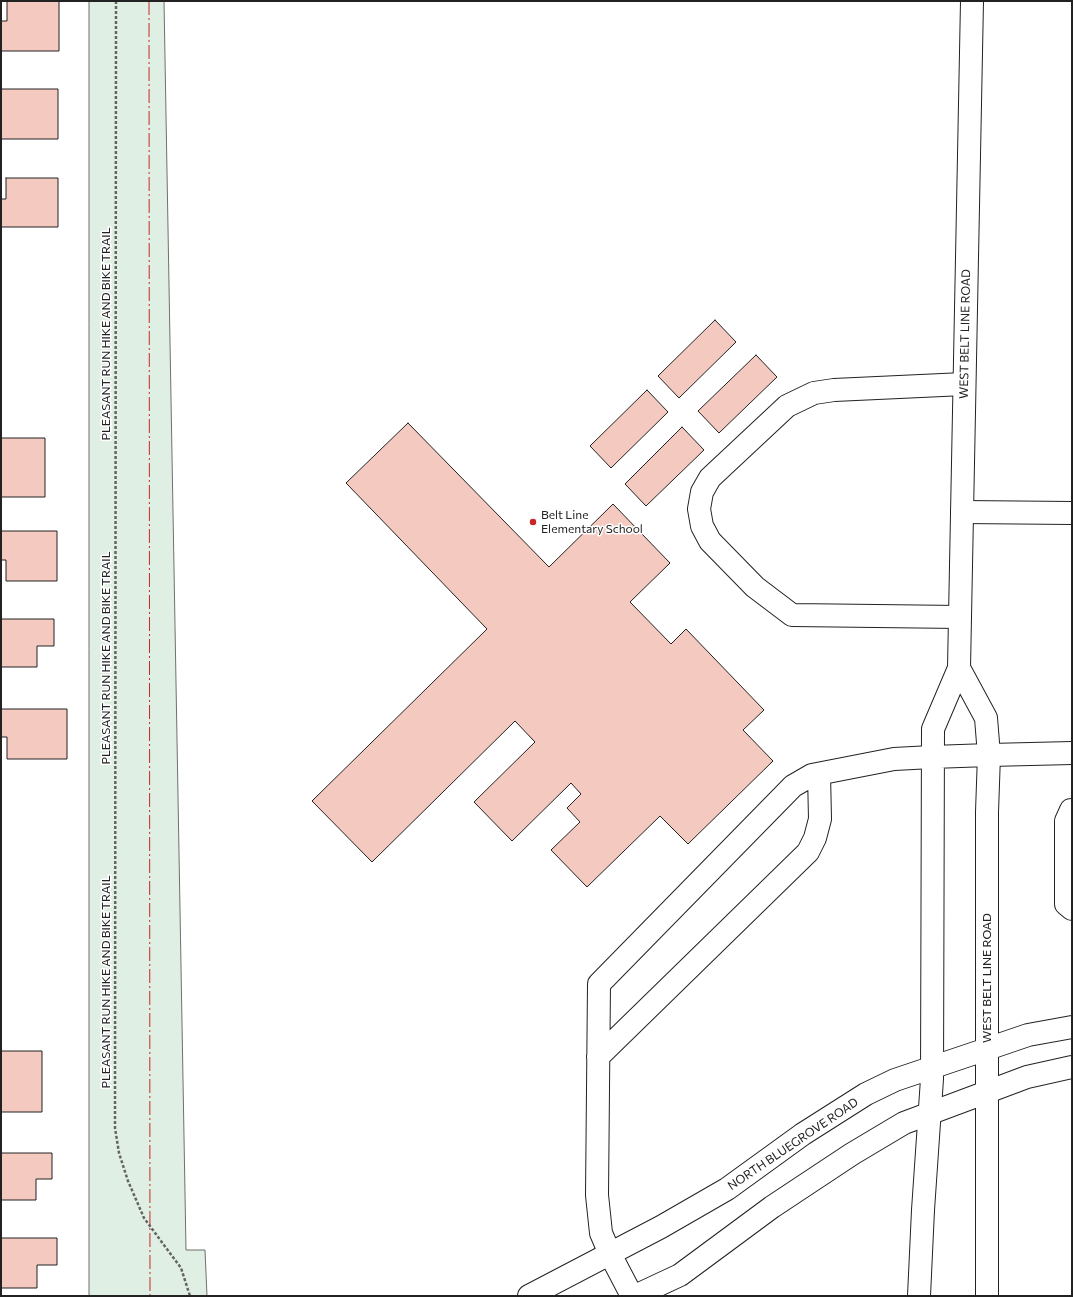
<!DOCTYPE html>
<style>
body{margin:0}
#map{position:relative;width:1073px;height:1297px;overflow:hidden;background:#fff;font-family:Commissioner,sans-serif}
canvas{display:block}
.frame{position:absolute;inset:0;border:2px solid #222;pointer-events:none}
</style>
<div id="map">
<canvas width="1073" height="1297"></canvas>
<div class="frame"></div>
</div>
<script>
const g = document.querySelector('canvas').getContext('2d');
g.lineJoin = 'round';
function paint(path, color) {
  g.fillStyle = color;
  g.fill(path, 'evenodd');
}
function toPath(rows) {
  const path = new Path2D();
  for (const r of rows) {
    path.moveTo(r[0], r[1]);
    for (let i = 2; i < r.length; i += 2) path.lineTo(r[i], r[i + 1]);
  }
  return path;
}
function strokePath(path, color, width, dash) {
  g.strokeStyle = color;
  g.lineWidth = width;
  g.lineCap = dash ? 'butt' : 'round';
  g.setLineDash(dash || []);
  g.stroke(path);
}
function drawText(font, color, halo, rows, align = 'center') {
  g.font = font + ' Commissioner,sans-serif';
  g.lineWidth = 3;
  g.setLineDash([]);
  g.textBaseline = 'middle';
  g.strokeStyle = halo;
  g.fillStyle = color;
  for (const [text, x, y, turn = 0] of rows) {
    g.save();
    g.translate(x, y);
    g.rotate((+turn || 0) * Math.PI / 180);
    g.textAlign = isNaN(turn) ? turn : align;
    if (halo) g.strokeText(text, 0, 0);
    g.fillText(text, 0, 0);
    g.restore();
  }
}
const green = toPath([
 [89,1,164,1,186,1250,205,1250,207,1296,89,1296,89,1]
]);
const building = toPath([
 [7,1,59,1,59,51,1,51,1,21,7,21,7,1],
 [1,89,58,89,58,139,1,139,1,89],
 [6,178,58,178,58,227,1,227,1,199,6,199,6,178],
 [715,320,736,342,679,398,658,376,715,320],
 [756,355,777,377,719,433,698,411,756,355],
 [647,390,668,412,611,468,590,446,647,390],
 [408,423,549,567,613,504,670,563,630,602,671,644,686,629,764,710,743,730,773,761,688,844,660,816,587,887,551,850,580,822,567,808,581,794,571,783,512,841,474,802,535,742,515,721,372,862,312,801,487,629,346,483,408,423],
 [682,427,704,450,646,506,625,484,682,427],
 [1,438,45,438,45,497,1,497,1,438],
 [1,531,57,531,57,581,6,581,6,560,1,560,1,531],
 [1,619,54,619,54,646,37,646,37,667,1,667,1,619],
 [1,709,67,709,67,759,7,759,7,737,1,737,1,709],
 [1,1051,42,1051,42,1112,1,1112,1,1051],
 [1,1153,52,1153,52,1179,36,1179,36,1200,1,1200,1,1153],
 [1,1238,57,1238,57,1265,37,1265,37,1288,1,1288,1,1238]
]);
const path = toPath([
 [116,1,115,1128,119,1153,128,1181,144,1218,181,1268,190,1296]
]);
const minor = toPath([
 [962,512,1072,513],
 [960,617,792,615,755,587,710,541,702,526,699,509,702,492,710,478,787,406,814,393,834,390,964,384],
 [989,755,1072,753],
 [1072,810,1071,810,1066,821,1066,904,1072,909],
 [987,1049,1028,1035,1072,1027],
 [598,1057,808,852,815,838,820,819,819,774],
 [987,1092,1027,1077,1072,1067],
 [610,1254,601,1233,597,1195,599,984,793,786,812,775,894,759,932,757]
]);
const major = toPath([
 [959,668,986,718,989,755,987,812,987,1296],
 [932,757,989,755],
 [610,1254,632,1296],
 [529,1296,661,1227,727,1189,803,1134,866,1094,895,1080,987,1049],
 [635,1296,680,1275,772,1207,852,1154,904,1123,987,1092],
 [919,1296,923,1210,932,1079,933,729,959,668,972,1]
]);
const power = toPath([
 [149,1,150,1296]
]);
const markers = [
 [533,522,4,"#c62828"]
];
const streetNames = [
 ["PLEASANT RUN HIKE AND BIKE TRAIL",106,334,-90],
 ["WEST BELT LINE ROAD",965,334,-89],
 ["PLEASANT RUN HIKE AND BIKE TRAIL",106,658,-90],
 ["WEST BELT LINE ROAD",987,978,-90],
 ["PLEASANT RUN HIKE AND BIKE TRAIL",106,982,-90],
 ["NORTH BLUEGROVE ROAD",793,1144,-34]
];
const poiNames = [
 ["Belt Line",541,515],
 ["Elementary School",541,529]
];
paint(green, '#e0efe3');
strokePath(green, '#6f6f6f', 1);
paint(building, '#f3c9c0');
strokePath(building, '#222', 1);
strokePath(minor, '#222', 24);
strokePath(major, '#222', 24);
strokePath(path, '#646464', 2.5, [3, 2]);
strokePath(minor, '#fff', 22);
strokePath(major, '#fff', 22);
strokePath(power, '#c62828', 1, [14, 3, 2, 3]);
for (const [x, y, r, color] of markers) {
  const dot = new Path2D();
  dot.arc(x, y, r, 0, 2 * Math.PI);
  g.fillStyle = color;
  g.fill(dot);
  strokePath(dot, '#fff', 1.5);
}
drawText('12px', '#222', '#fff', streetNames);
drawText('12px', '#222', '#fff', poiNames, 'left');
</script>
